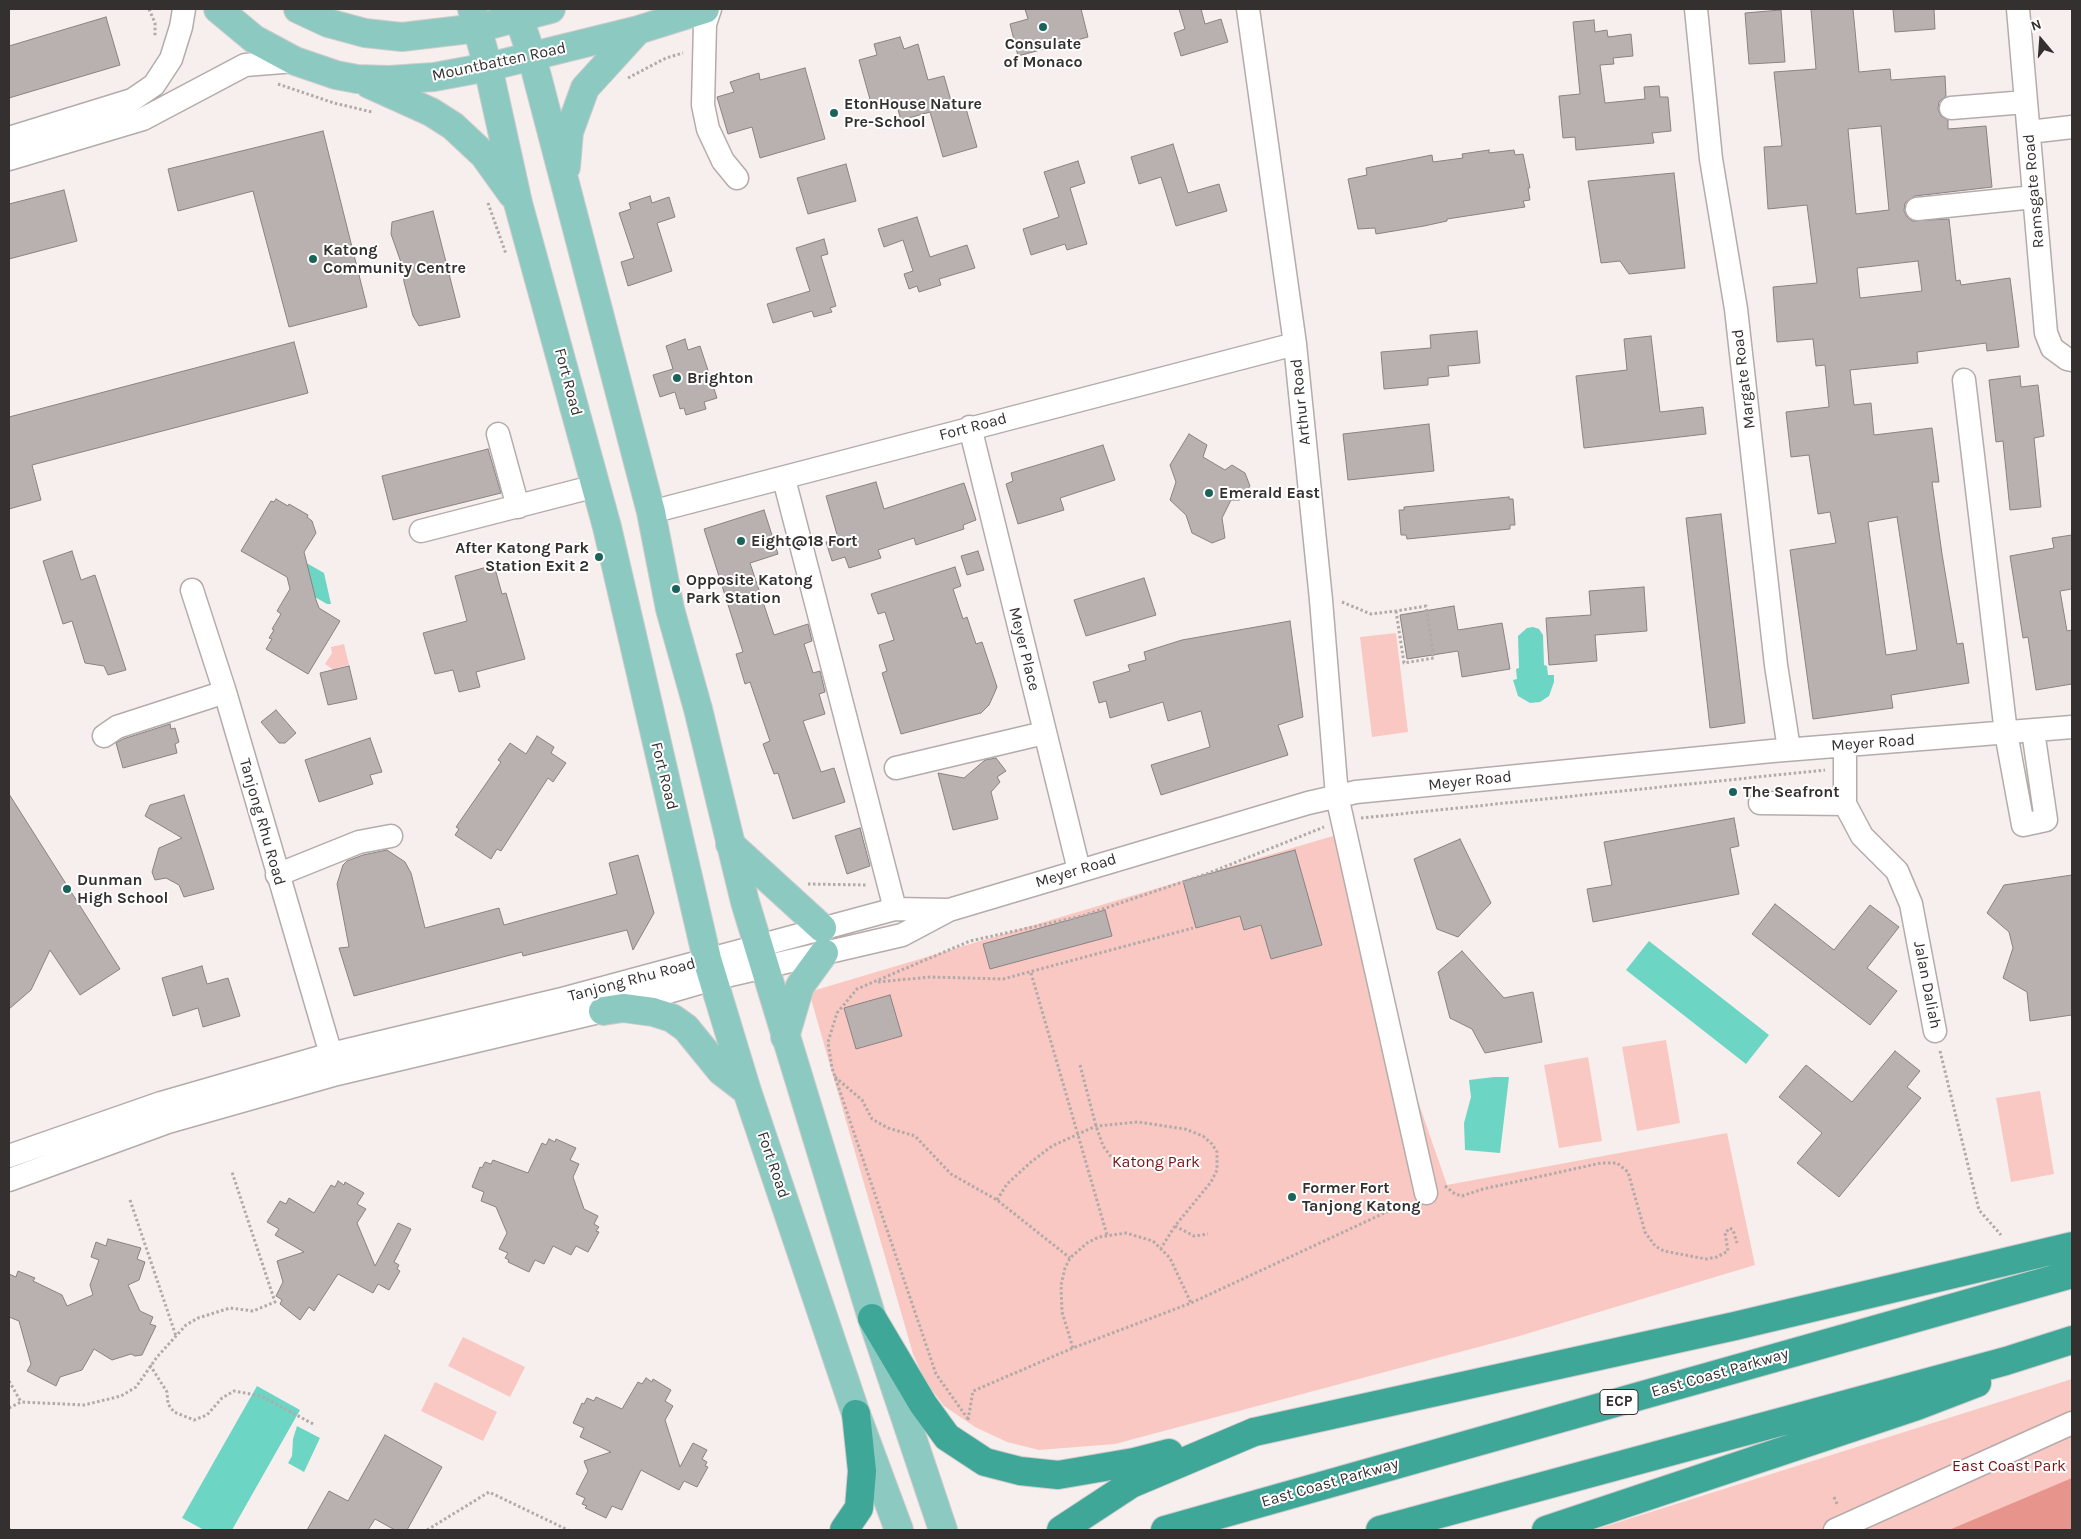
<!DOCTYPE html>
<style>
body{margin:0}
#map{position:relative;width:2081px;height:1539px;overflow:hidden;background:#f7efed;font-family:Karla,sans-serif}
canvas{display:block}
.frame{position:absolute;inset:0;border:10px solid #343030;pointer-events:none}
.north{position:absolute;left:2016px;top:15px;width:50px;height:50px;-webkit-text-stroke:4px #fff;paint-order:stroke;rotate:342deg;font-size:14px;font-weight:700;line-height:20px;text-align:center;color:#343030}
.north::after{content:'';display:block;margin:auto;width:18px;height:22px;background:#343030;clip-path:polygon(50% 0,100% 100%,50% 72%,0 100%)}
</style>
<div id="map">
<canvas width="2081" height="1539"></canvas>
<div class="frame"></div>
<div class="north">N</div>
</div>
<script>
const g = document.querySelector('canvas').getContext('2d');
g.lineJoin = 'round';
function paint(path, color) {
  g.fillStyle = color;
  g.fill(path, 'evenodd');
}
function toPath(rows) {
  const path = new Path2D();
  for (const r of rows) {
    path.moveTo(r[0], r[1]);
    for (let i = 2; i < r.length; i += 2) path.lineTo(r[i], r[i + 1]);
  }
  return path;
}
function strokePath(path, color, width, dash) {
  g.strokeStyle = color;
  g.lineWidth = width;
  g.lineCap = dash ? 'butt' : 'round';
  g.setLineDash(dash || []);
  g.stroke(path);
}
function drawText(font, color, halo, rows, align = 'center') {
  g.font = font + ' Karla,sans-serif';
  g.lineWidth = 4;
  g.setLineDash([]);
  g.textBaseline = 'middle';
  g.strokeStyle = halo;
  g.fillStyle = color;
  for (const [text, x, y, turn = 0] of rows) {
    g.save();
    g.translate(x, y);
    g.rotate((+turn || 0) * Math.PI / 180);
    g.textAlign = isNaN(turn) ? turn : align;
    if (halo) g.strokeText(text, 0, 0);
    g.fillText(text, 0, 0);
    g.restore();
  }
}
const green = toPath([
 [1396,633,1408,732,1372,737,1360,637],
 [344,644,349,665,337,668,335,671,325,664,332,653,331,647],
 [1353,830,1372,968,1447,1185,1727,1133,1755,1265,1516,1337,1115,1444,1039,1450,1007,1442,975,1427,944,1406,925,1381,913,1354,809,992],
 [1666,1040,1680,1123,1637,1131,1622,1047],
 [1588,1057,1602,1141,1559,1148,1544,1065],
 [2040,1091,2054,1174,2011,1182,1996,1098],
 [463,1337,525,1367,510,1397,448,1366],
 [2072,1379,2072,1530,1594,1530],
 [435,1382,497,1412,483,1441,421,1411]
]);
const forest = toPath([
 [2072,1478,2072,1530,1949,1530]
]);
const water = toPath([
 [303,561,324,573,331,604,327,604,303,590],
 [1533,627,1539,629,1543,635,1544,665,1547,666,1548,675,1554,675,1554,682,1549,696,1540,702,1530,703,1518,696,1513,680,1517,679,1516,669,1519,668,1518,636,1527,628],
 [1649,941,1769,1035,1746,1064,1626,970],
 [1494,1077,1509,1077,1500,1153,1465,1150,1464,1123,1471,1097,1469,1080],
 [257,1386,300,1410,232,1530,204,1530,182,1518],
 [297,1426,320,1438,304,1472,288,1463,292,1456,293,1439]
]);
const building = toPath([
 [1025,9,1081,9,1088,37,1018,56,1010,24,1028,19,1025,9],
 [1179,9,1201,9,1205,24,1221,19,1228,42,1181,56,1174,33,1185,29,1179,9],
 [1811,9,1853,9,1859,72,1890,69,1891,80,1945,76,1946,96,1939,102,1938,109,1941,116,1948,120,1948,129,1986,126,1992,187,1915,196,1905,203,1904,211,1907,217,1912,221,1949,219,1956,281,1960,280,1961,285,2010,278,2019,347,1987,351,1986,343,1917,352,1918,363,1850,370,1854,405,1871,403,1874,435,1932,428,1939,482,1932,482,1942,554,1957,644,1963,643,1969,683,1891,695,1893,708,1813,719,1790,550,1836,543,1830,512,1818,514,1809,455,1791,457,1786,412,1829,407,1825,365,1816,366,1813,339,1777,342,1773,287,1817,283,1807,205,1768,209,1764,147,1782,146,1774,72,1816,69,1811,9],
 [1881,126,1889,210,1856,214,1848,129,1881,126],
 [1918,261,1922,291,1860,298,1857,268,1918,261],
 [1897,517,1917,650,1886,655,1868,522,1897,517],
 [1893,9,1934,9,1935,29,1895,32,1893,9],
 [1781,10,1785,62,1749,64,1745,13,1781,10],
 [106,17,120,65,9,98,9,46,106,17],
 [1594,20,1595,32,1607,30,1608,37,1631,34,1633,56,1613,58,1614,64,1600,65,1605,103,1645,99,1644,87,1659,86,1660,97,1668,97,1671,131,1652,133,1654,143,1576,150,1575,137,1563,138,1559,96,1580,94,1573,22,1594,20],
 [900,37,904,49,918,44,928,80,944,76,953,108,965,105,977,147,943,157,930,112,901,120,896,103,873,110,859,60,877,55,874,44,900,37],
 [805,68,825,139,760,158,752,127,728,134,717,97,734,92,730,82,759,73,760,80,805,68],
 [323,131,367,307,289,327,253,191,178,211,168,169,323,131],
 [1173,144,1188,193,1219,184,1227,211,1176,226,1161,177,1139,184,1131,157,1173,144],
 [1489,150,1489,153,1514,150,1515,155,1523,154,1530,188,1528,188,1530,200,1523,201,1525,207,1447,219,1447,221,1424,226,1376,234,1375,228,1358,229,1348,179,1367,175,1366,168,1432,155,1433,162,1463,158,1462,154,1489,150],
 [1078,161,1085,183,1070,188,1087,244,1067,250,1065,244,1031,255,1023,229,1059,217,1044,172,1078,161],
 [846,164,856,201,808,214,797,178,846,164],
 [1674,173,1685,268,1629,274,1620,261,1601,263,1588,181,1674,173],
 [64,190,77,241,9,259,9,204,64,190],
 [650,196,652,203,669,197,675,217,657,223,672,271,628,286,621,262,634,258,619,213,631,209,629,203,650,196],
 [433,211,460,317,419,326,413,316,404,282,403,268,391,234,392,222,433,211],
 [917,217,930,257,967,245,975,268,939,279,941,285,919,292,917,286,909,289,904,274,913,271,903,240,884,247,878,229,917,217],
 [824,239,828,254,821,256,836,306,830,308,832,312,814,317,812,311,773,323,767,304,810,291,796,248,824,239],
 [1477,331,1480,363,1448,366,1449,376,1428,378,1428,385,1384,389,1381,352,1431,348,1430,335,1477,331],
 [1651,336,1660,412,1703,407,1706,434,1584,448,1576,376,1627,370,1624,339,1651,336],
 [685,339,688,350,700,346,717,398,704,402,706,409,686,415,684,408,680,409,675,392,660,397,653,375,673,369,666,346,685,339],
 [294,342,308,393,32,465,41,500,9,509,9,417,294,342],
 [2020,376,2021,387,2038,385,2044,436,2034,438,2041,507,2010,510,2003,441,1996,442,1989,380,2020,376],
 [1429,424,1434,471,1348,480,1343,434,1429,424],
 [1189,434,1207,445,1203,457,1225,470,1232,465,1245,473,1250,486,1240,500,1231,500,1222,518,1225,538,1212,543,1192,533,1186,515,1170,500,1176,482,1170,465,1189,434],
 [1103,445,1115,480,1060,498,1064,510,1018,524,1006,484,1013,481,1011,473,1103,445],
 [488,449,501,493,393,520,382,476,488,449],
 [876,482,884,509,964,483,976,520,963,525,964,529,916,545,914,538,878,550,881,558,849,568,845,557,832,561,826,542,838,538,826,496,876,482],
 [1509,497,1509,499,1513,499,1515,525,1510,525,1510,529,1407,539,1406,535,1401,535,1399,510,1404,510,1404,507,1509,497],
 [276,499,288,506,289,504,308,515,307,517,312,521,316,533,304,552,316,600,319,608,340,621,308,674,266,649,272,639,269,638,274,630,272,629,281,614,277,611,290,589,287,577,241,551,271,501,274,502,276,499],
 [764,510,778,554,750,563,774,635,808,624,812,641,804,644,813,673,820,671,825,692,819,694,825,714,803,721,821,772,834,768,845,802,793,819,778,773,774,774,763,744,770,741,750,682,745,684,736,654,743,652,704,529,764,510],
 [1721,514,1745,723,1710,728,1686,518,1721,514],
 [2072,535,2072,589,2060,591,2067,631,2072,630,2072,684,2036,690,2028,637,2023,638,2010,556,2054,548,2052,538,2072,535],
 [72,551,81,580,95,575,126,670,108,675,104,666,85,663,72,621,63,624,43,561,72,551],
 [978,551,984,570,967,575,961,556,978,551],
 [494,565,502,594,506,593,525,659,476,672,480,687,459,692,453,670,435,674,423,633,467,621,455,576,494,565],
 [955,567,961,586,953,589,963,619,967,617,976,644,982,642,997,687,994,694,989,705,981,713,901,734,882,673,887,671,879,645,894,640,885,612,878,614,871,594,955,567],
 [1144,578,1156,615,1086,636,1074,600,1144,578],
 [1644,587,1647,631,1595,635,1597,661,1549,665,1546,618,1591,615,1589,591,1644,587],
 [1454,606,1458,630,1502,623,1510,669,1462,677,1458,651,1407,659,1400,615,1454,606],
 [1290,621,1303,717,1278,725,1288,755,1161,795,1151,765,1210,747,1201,711,1168,721,1163,702,1110,718,1106,701,1099,703,1093,682,1130,671,1128,665,1146,660,1144,652,1182,640,1290,621],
 [349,666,357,699,328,705,320,673,349,666],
 [276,710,296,733,285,743,279,743,261,722,276,710],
 [170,724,171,729,175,728,179,742,175,744,177,753,123,768,116,743,123,739,170,724],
 [537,736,554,747,551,753,566,763,553,782,548,778,501,851,497,849,491,859,455,835,459,829,456,827,501,762,498,760,510,743,526,754,537,736],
 [370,738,382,772,370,775,373,784,319,802,305,760,370,738],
 [996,758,1006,771,997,777,1000,782,991,792,998,819,953,830,938,773,964,778,985,760,996,758],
 [9,794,120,969,80,995,50,950,31,990,9,1009,9,794],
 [184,795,214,889,184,897,179,885,166,878,155,880,152,872,159,848,182,838,145,816,150,805,184,795],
 [1734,818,1739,846,1730,848,1739,894,1593,922,1587,889,1612,885,1604,842,1734,818],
 [860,828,870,866,847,874,835,836,860,828],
 [1460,839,1491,903,1458,937,1437,929,1414,859,1460,839],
 [387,850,405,862,411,873,425,928,499,908,504,925,617,894,609,863,638,855,654,913,633,950,627,930,523,956,522,952,354,996,339,948,349,947,337,884,343,865,347,861,363,855,387,850],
 [1295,850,1322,945,1271,959,1261,925,1244,930,1240,916,1196,928,1183,881,1295,850],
 [2072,875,2072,1015,2030,1021,2027,992,2003,978,2013,948,2009,932,1987,913,2004,885,2072,875],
 [1775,904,1834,950,1870,905,1899,927,1867,968,1897,991,1870,1025,1752,934,1775,904],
 [1105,910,1112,936,990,969,983,944,1105,910],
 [1462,951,1504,998,1533,992,1542,1042,1485,1053,1472,1029,1450,1018,1438,972,1462,951],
 [202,966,207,984,228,978,240,1016,203,1027,198,1008,173,1016,162,978,202,966],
 [890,995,902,1036,856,1049,844,1008,890,995],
 [1895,1051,1920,1071,1907,1087,1921,1098,1839,1197,1797,1163,1822,1133,1779,1097,1806,1065,1852,1102,1895,1051],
 [549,1139,555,1142,556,1139,576,1148,570,1160,579,1164,573,1177,584,1209,598,1216,594,1224,599,1227,596,1231,599,1232,588,1252,576,1246,571,1255,553,1246,544,1264,535,1260,529,1272,508,1262,509,1260,505,1258,508,1253,499,1249,507,1233,496,1207,481,1201,484,1192,472,1187,480,1167,482,1168,485,1162,491,1164,493,1160,528,1173,542,1143,546,1145,549,1139],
 [338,1181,344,1185,345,1182,364,1193,357,1204,366,1209,357,1223,375,1266,398,1223,411,1229,394,1262,399,1265,397,1269,400,1271,389,1290,378,1284,373,1293,338,1274,314,1311,309,1307,300,1320,280,1304,282,1300,276,1296,283,1282,277,1261,304,1252,275,1235,279,1229,267,1222,280,1201,286,1204,289,1198,314,1213,331,1185,335,1187,338,1181],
 [108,1239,141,1248,137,1259,145,1262,139,1280,128,1285,140,1311,153,1317,150,1324,156,1326,142,1355,135,1356,131,1354,112,1360,94,1349,82,1370,60,1377,56,1386,27,1371,31,1364,19,1321,9,1317,9,1274,16,1277,18,1271,35,1278,33,1281,62,1295,67,1306,93,1295,90,1285,99,1260,91,1257,96,1242,106,1246,108,1239],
 [646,1378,652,1382,653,1379,671,1390,665,1401,673,1406,665,1420,680,1467,693,1443,707,1450,702,1459,707,1462,705,1466,708,1467,697,1487,684,1481,679,1490,641,1470,622,1510,612,1506,606,1518,585,1508,587,1506,582,1504,585,1498,576,1494,588,1471,584,1461,611,1452,580,1437,584,1428,573,1423,582,1403,584,1404,587,1398,594,1401,596,1397,622,1409,638,1382,642,1384,646,1378],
 [385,1435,442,1467,407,1530,395,1530,375,1519,368,1530,307,1530,329,1491,348,1501,385,1435]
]);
const path = toPath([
 [149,9,155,23,155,37],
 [628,78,666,58,683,53],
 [278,84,334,103,372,112],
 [488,203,506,254],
 [1342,602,1371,614,1396,611,1426,606,1434,658,1404,663,1396,611],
 [1361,818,1825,770],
 [808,884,867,885],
 [1031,973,1107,1235],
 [878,982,930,977,1003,979,1193,928],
 [1940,1051,1979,1210,2001,1235],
 [1080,1065,1096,1126,1103,1146,1112,1158],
 [835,1077,862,1100,872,1119,888,1128,915,1136,951,1174,997,1200,1070,1258],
 [1445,1186,1455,1194,1462,1196,1483,1189,1601,1163,1617,1163,1628,1172,1645,1232,1655,1246,1664,1251,1706,1259,1717,1257,1728,1251,1725,1233,1730,1228,1733,1230,1737,1243],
 [130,1200,176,1336],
 [997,1200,1007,1184,1031,1162,1052,1146,1096,1126,1138,1122,1185,1129,1203,1136,1212,1144,1217,1152,1217,1170,1211,1182,1175,1226,1161,1248],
 [1175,1226,1194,1236,1208,1234],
 [1073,1348,1062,1312,1061,1285,1065,1268,1070,1258,1087,1243,1099,1237,1126,1233,1153,1241,1170,1258,1191,1303],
 [150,1365,167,1392,168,1404,174,1412,194,1420,207,1415,222,1398,234,1391,261,1396,315,1425],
 [9,1381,21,1402],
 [9,1408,21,1402,84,1405,121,1396,136,1387,157,1357,186,1325,198,1318,230,1308,253,1311,275,1302,232,1172],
 [968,1419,936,1374,832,1068,828,1042,837,1013,857,989,970,941,1082,916,1209,873,1324,827],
 [968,1420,973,1391,1073,1348,1191,1303,1408,1202],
 [1834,1497,1838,1506],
 [9,1529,10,1530],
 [427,1530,489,1492,568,1530]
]);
const minor = toPath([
 [710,9,705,24,703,105,708,129,723,161,737,178],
 [1248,9,1295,344,1321,600,1337,796,1426,1193],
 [1696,9,1711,159,1736,309,1776,665,1789,749],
 [2018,9,2046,333,2052,348,2067,359,2072,360],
 [1951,108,2026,102],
 [2029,132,2072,127],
 [9,138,132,100,154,85,171,59,181,27,184,9],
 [9,159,143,119,245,65,295,61],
 [1917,209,2034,197],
 [1964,380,2006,733,2023,825,2046,820,2033,731],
 [970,427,1079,870],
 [498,434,518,507],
 [784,479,895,909],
 [651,512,1295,344],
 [421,531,596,486],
 [192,590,225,692,335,1068],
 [104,736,117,727,225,692],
 [1845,745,1845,804,1862,836,1897,871,1911,904,1935,1031],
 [896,768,1044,733],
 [1760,803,1845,804],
 [277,875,359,842,391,836],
 [9,1156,161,1103,331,1054,558,1000,895,909,948,910],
 [9,1180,168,1122,337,1074,603,1011,713,979,902,935,949,910,1308,803,1356,792,1772,751,2072,727],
 [1835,1530,2072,1423]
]);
const major = toPath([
 [218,9,254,39,295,61,336,75,357,79,389,80,434,77,488,67,638,30,705,9],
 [298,9,328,23,365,33,402,37,478,28,551,9],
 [472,9,488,67,518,203,607,527,707,959,747,1091,856,1414,899,1530],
 [516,9,532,57,651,512,670,609,698,709,745,902,872,1318,943,1530],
 [369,84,431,112,453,126,484,155,512,194],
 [566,167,569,132,585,88,638,30],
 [730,844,822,928],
 [603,1011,623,1008,653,1012,672,1018,686,1028,721,1071,747,1091],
 [785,1037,800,986,824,953]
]);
const highway = toPath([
 [872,1318,923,1404,947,1437,985,1462,1020,1471,1058,1475,1134,1462,1169,1453],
 [844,1530,859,1508,862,1471,856,1414],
 [1061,1530,1131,1484,1254,1432,1735,1326,2072,1246],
 [1165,1530,2072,1274],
 [1380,1530,2006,1361,2072,1340],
 [1546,1530,1917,1406,1977,1383]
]);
const markers = [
 [1043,27,5,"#1a6359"],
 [834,113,5,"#1a6359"],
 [313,259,5,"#1a6359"],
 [677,378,5,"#1a6359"],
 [1209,493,5,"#1a6359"],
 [741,541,5,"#1a6359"],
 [599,557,5,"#1a6359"],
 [676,589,5,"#1a6359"],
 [1733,792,5,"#1a6359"],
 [67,889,5,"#1a6359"],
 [1292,1197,5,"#1a6359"]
];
const shields = [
 [1619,1402,38]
];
const shieldNames = [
 ["ECP",1619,1402]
];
const poiNames = [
 ["Consulate",1043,44,"center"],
 ["of Monaco",1043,62,"center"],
 ["EtonHouse Nature",844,104],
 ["Pre-School",844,122],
 ["Katong",323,250],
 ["Community Centre",323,268],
 ["Brighton",687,378],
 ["Emerald East",1219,493],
 ["Eight@18 Fort",751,541],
 ["After Katong Park",589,548,"right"],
 ["Station Exit 2",589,566,"right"],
 ["Opposite Katong",686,580],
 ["Park Station",686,598],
 ["The Seafront",1743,792],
 ["Dunman",77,880],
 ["High School",77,898],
 ["Former Fort",1302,1188],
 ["Tanjong Katong",1302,1206]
];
const streetNames = [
 ["Mountbatten Road",499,62,-12],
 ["Ramsgate Road",2034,191,-95],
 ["Margate Road",1744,379,-97],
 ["Fort Road",568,382,75],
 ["Arthur Road",1301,402,-96],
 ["Fort Road",973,427,-15],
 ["Meyer Place",1024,649,76],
 ["Meyer Road",1873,743,-4],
 ["Fort Road",664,776,76],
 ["Meyer Road",1470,781,-6],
 ["Tanjong Rhu Road",262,822,74],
 ["Meyer Road",1076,871,-17],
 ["Tanjong Rhu Road",632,980,-15],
 ["Jalan Daliah",1927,985,79],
 ["Fort Road",773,1165,71],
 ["East Coast Parkway",1720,1373,-16],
 ["East Coast Parkway",1330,1483,-16]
];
const parkNames = [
 ["Katong Park",1156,1162],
 ["East Coast Park",2009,1466]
];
paint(green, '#fac8c2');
paint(forest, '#e6948c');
paint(water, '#6dd5c4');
paint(building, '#b9b1b0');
strokePath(building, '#8a8281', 1);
strokePath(minor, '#b4acab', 25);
strokePath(major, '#cecdcd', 30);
strokePath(highway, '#cecdcd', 30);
strokePath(path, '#b1aaa9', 3, [2.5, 2.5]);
strokePath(minor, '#fff', 22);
strokePath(major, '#8ccac1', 28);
strokePath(highway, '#3fa797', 28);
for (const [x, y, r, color] of markers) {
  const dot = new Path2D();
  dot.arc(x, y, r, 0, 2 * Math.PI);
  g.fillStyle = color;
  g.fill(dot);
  strokePath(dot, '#fff', 2);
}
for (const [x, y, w] of shields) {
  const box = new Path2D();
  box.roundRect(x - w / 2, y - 12.5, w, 25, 4);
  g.fillStyle = '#fff';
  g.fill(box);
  strokePath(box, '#343030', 1);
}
drawText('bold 15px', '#343030', null, shieldNames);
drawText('bold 16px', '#343030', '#fff', poiNames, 'left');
drawText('16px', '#343030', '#fff', streetNames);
drawText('16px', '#741315', '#fff', parkNames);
</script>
